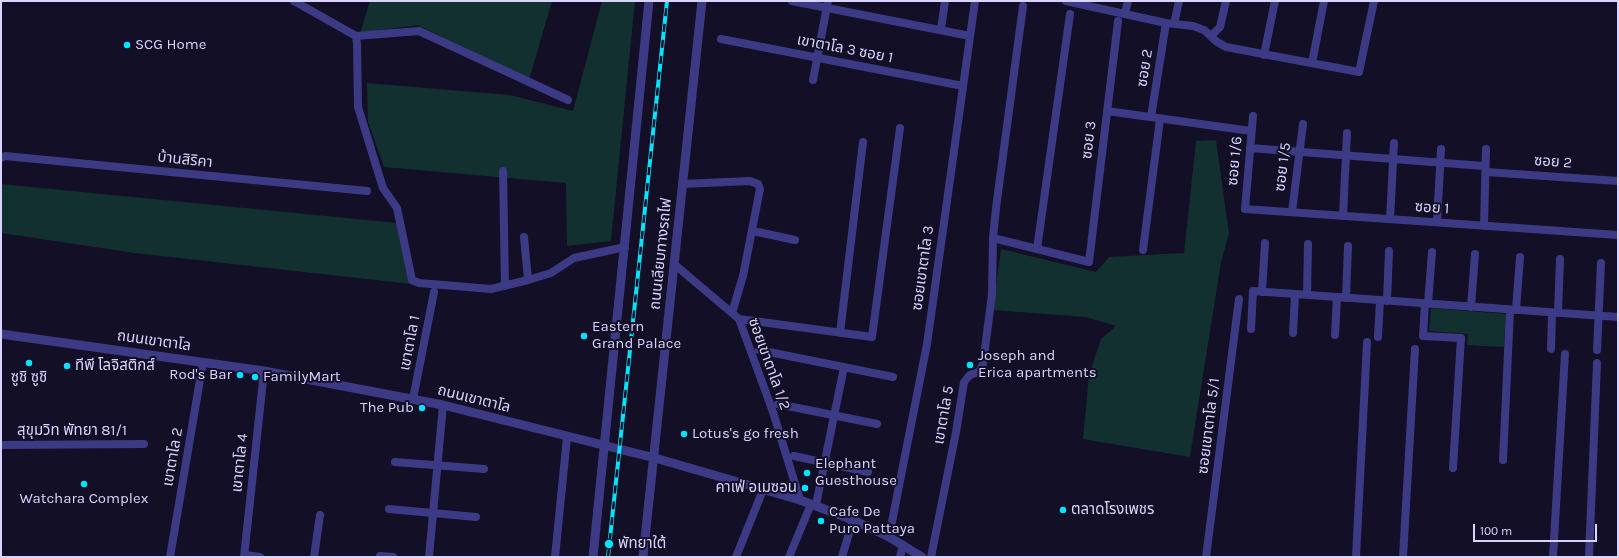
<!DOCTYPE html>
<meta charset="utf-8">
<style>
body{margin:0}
#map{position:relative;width:1619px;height:558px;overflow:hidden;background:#130f26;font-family:Karla,sans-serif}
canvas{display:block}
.frame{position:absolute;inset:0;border:2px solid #d9d4ff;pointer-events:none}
.scale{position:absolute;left:1473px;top:524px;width:124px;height:18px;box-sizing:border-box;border:2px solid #d9d4ff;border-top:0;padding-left:5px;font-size:12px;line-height:14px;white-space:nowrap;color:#d9d4ff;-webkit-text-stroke:3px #130f26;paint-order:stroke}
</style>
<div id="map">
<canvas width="1619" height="558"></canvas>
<div class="frame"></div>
<div class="scale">100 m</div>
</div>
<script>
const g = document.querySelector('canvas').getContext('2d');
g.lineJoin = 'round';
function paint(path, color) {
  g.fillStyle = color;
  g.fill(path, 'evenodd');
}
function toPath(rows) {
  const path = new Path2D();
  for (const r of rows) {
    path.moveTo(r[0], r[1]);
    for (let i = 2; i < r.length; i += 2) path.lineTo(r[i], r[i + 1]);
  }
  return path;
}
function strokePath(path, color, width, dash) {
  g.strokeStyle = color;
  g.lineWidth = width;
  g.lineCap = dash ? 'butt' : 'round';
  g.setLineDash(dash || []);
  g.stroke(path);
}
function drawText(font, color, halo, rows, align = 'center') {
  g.font = font + ' Karla,"Noto Sans Thai",sans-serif';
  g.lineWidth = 4;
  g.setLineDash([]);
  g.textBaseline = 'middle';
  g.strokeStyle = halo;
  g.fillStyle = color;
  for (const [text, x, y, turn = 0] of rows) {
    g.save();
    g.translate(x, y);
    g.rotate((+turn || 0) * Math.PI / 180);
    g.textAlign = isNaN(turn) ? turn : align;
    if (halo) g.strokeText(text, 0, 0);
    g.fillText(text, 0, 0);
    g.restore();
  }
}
const green = toPath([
 [370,1,552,1,529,80,418,25,360,33],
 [602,1,635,1,611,241,567,246,566,183,384,167,368,122,367,83,510,95,573,111],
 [1216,140,1229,234,1221,262,1190,457,1083,439,1089,375,1101,339,1116,326,1086,317,993,310,1001,249,1096,272,1109,257,1184,253,1196,141],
 [1,184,397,223,411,284,135,253,1,233],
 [1431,308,1506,314,1504,347,1467,345,1468,334,1429,331]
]);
const minor = toPath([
 [294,1,356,36,357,43,358,107,383,188,397,208,412,280,419,283,491,289,528,280,551,273,574,258,625,247],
 [792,1,970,36],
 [1066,1,1166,23,1193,26,1204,30,1217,42,1226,47,1359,72,1374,1],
 [1125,13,1128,1],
 [1174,24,1179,1],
 [941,29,945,1],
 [356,36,419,31,568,100],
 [1211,36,1220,27,1226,1],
 [721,39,963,86],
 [1264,55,1275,1],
 [1312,63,1324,1],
 [813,80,828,1],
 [1107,111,1251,131],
 [1253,116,1245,209,1618,235],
 [1151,117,1166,23],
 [1250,148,1484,166],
 [1,158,5,156,367,191],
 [503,171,505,286],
 [1486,172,1618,181],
 [682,184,750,181,758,184,760,189,743,276,732,313],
 [1292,212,1303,124],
 [1343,216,1347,133],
 [1390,219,1394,143],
 [1437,222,1441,149],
 [1484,226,1486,149],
 [753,231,795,240],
 [524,237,528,280],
 [993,238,1089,262,1118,21],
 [1037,249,1070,14],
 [1143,250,1160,119],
 [674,264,739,319,773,412,800,500],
 [1262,292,1265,243],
 [1307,295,1308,244],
 [1346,298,1348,246],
 [1387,301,1389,251],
 [1425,303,1423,336,1461,338,1453,468],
 [1428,304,1432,252],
 [1471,307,1475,254],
 [1516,310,1520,257],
 [1558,313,1560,259],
 [739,319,872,337,900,128],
 [1251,329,1253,291,1618,317],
 [840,333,863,142],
 [1293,333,1295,294],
 [1335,335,1337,297],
 [1378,337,1380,300],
 [1551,349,1552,313],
 [759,350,893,377],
 [1597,350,1601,263],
 [413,399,434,292],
 [778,404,877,424],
 [1,445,144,444],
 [794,456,868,472],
 [1503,460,1510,310],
 [395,462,484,469],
 [816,505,844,367],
 [389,509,476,517],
 [889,537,927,344,975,1],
 [245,555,260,557],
 [380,556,393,557],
 [170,557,203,362],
 [244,557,264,371],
 [314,557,320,515],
 [429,557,443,405],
 [555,557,567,437],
 [736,557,763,490],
 [789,557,811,504],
 [842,557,853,520],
 [900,557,903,545],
 [931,557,956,432,964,382,970,375,979,372,983,364,992,294,993,238,996,208,1023,6],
 [1206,557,1239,299],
 [1356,557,1367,342],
 [1403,557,1415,349],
 [1553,557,1565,354],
 [1589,557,1597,363]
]);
const tertiary = toPath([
 [1,334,264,371,443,405,655,458,800,500,853,520,889,537,922,557],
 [593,557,649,1],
 [643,557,702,1]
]);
const rail = toPath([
 [608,557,667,1]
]);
const markers = [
 [127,45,4,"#00e5ff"],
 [584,336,4,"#00e5ff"],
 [29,363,4,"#00e5ff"],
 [970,365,4,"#00e5ff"],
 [67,366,4,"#00e5ff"],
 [240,375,4,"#00e5ff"],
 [255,377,4,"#00e5ff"],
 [422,408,4,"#00e5ff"],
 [684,434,4,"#00e5ff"],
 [807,473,4,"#00e5ff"],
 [84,484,4,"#00e5ff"],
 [805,488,4,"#00e5ff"],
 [1063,510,4,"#00e5ff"],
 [821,521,4,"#00e5ff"],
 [609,544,5,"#00e5ff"]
];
const poiNames = [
 ["SCG Home",135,45],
 ["Eastern",592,327],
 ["Grand Palace",592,344],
 ["Joseph and",978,356],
 ["Erica apartments",978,373],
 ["ทีพี โลจิสติกส์",75,366],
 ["Rod's Bar",232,375,"right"],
 ["FamilyMart",263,377],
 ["ซูชิ ซูชิ",29,378,"center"],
 ["The Pub",414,408,"right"],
 ["Lotus's go fresh",692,434],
 ["Elephant",815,464],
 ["Guesthouse",815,481],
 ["คาเฟ่ อเมซอน",797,488,"right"],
 ["Watchara Complex",84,499,"center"],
 ["ตลาดโรงเพชร",1071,510],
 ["Cafe De",829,512],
 ["Puro Pattaya",829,529],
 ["พัทยาใต้",618,544]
];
const streetNames = [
 ["เขาตาโล 3 ซอย 1",845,49,11],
 ["ซอย 2",1145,68,-81],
 ["ซอย 3",1089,140,-83],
 ["บ้านสิริคา",185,160,6],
 ["ซอย 1/6",1235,161,-85],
 ["ซอย 2",1553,162,4],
 ["ซอย 1/5",1283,167,-83],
 ["ซอย 1",1432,208,4],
 ["ถนนเลียบทางรถไฟ",661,254,-84],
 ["ซอยเขาตาโล 3",923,268,-82],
 ["ถนนเขาตาโล",154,341,8],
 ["เขาตาโล 1",410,343,-79],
 ["ซอยเขาตาโล 1/2",769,364,70],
 ["ถนนเขาตาโล",474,399,14],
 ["เขาตาโล 5",944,415,-80],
 ["ซอยเขาตาโล 5/1",1209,426,-83],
 ["สุขุมวิท พัทยา 81/1",72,431],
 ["เขาตาโล 2",173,457,-80],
 ["เขาตาโล 4",240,463,-84]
];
paint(green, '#12302f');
strokePath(minor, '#3d3a85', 8);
strokePath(tertiary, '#3d3a85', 9);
strokePath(rail, '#00e5ff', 4);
strokePath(rail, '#130f26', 2.5, [8]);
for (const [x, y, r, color] of markers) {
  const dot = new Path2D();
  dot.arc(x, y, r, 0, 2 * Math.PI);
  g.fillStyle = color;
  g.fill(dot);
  strokePath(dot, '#130f26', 1.5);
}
drawText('15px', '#d9d4ff', '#130f26', poiNames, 'left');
drawText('15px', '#d9d4ff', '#130f26', streetNames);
</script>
